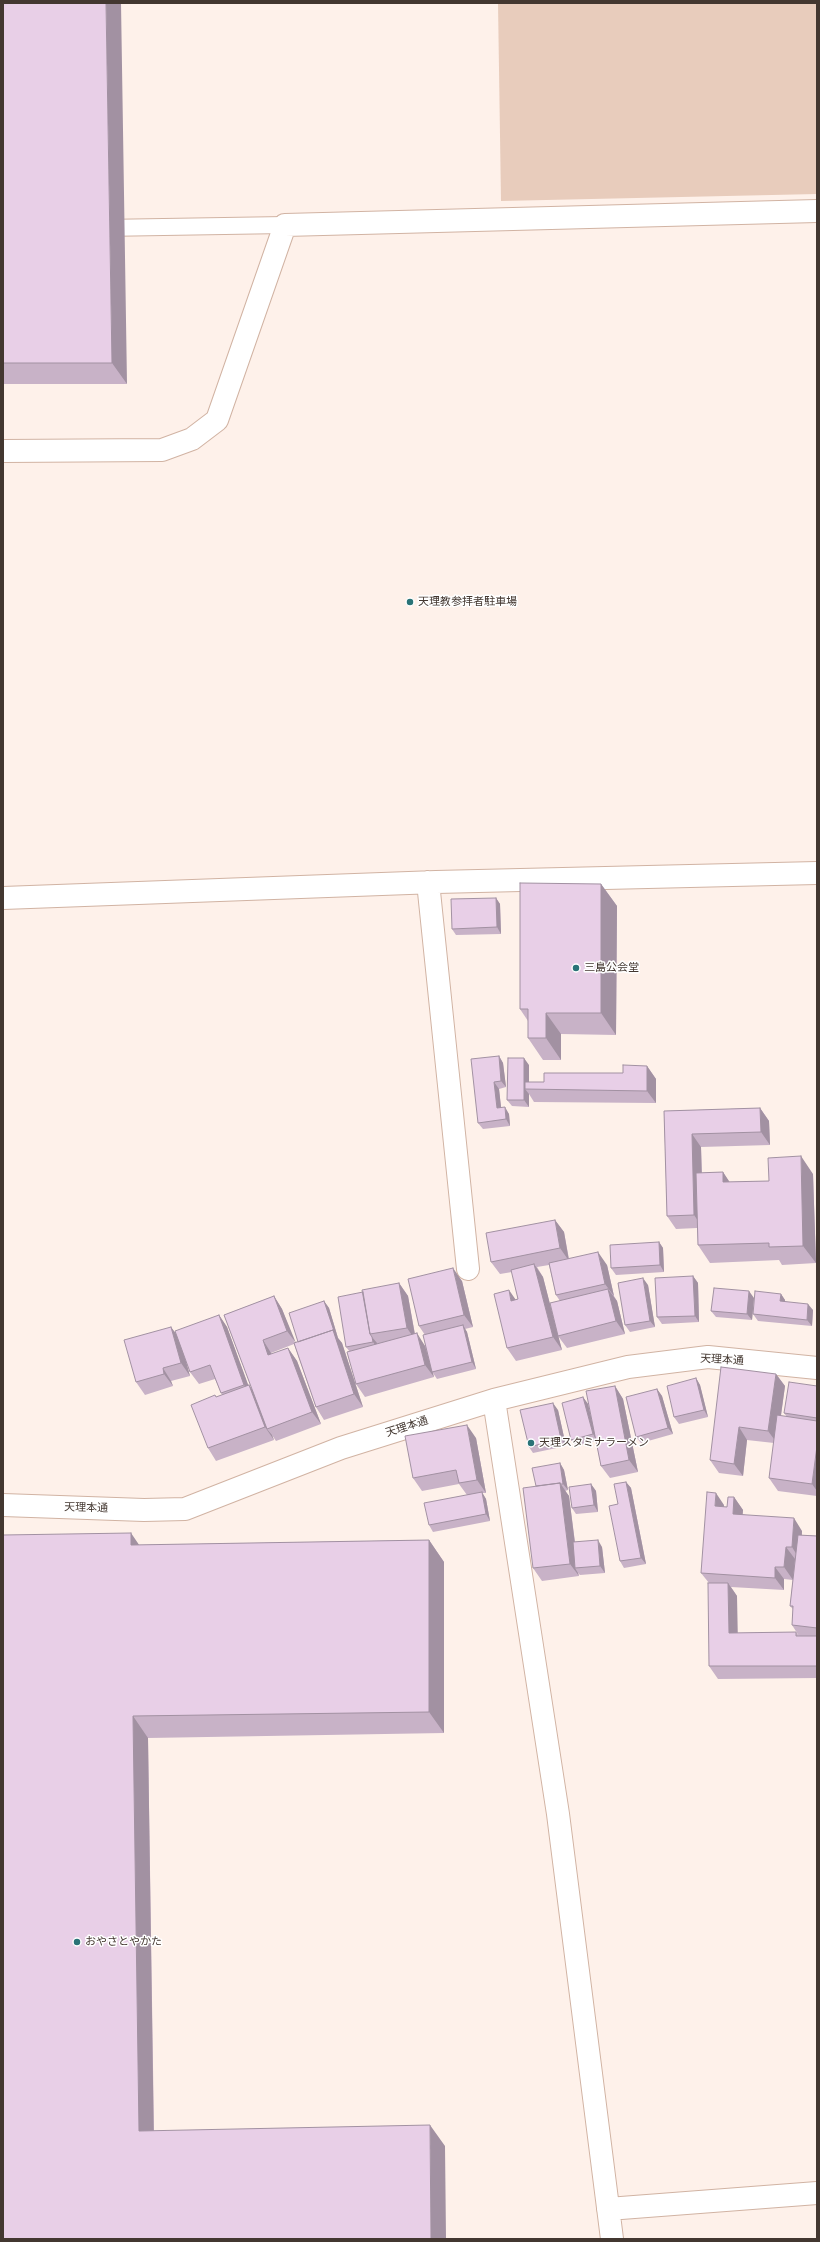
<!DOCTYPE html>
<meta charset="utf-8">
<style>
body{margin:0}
#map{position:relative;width:820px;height:2242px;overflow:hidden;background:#fef1ea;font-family:"Archivo Narrow",sans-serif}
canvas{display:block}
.frame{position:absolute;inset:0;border:4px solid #433730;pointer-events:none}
</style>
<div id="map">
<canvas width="820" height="2242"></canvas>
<div class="frame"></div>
</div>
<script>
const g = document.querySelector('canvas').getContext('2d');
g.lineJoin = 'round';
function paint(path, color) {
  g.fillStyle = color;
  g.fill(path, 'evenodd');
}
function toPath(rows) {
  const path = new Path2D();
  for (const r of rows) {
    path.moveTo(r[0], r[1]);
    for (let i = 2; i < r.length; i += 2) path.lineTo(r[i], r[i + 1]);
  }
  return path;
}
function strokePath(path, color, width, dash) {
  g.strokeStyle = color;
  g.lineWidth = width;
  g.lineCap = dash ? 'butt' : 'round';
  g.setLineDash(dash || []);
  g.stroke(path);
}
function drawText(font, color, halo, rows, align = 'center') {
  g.font = font + ' "Archivo Narrow","Noto Sans JP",sans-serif';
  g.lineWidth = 3;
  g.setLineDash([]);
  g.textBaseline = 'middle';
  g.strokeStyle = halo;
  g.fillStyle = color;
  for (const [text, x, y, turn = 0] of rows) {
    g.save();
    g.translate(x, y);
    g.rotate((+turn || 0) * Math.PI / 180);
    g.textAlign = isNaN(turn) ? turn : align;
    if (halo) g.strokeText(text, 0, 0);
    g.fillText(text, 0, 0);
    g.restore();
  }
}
const green = toPath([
 [498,3,817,3,817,194,501,201]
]);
const lane = toPath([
 [103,228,285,225]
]);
const street = toPath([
 [3,451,162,450,192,439,217,420,285,225,817,211],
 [428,882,468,1269],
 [3,898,436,882,817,873],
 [494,1400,558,1814,612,2239],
 [3,1505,144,1510,185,1509,341,1448,494,1400,628,1367,708,1357,817,1368],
 [608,2209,817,2193]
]);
const wall = toPath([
 [3,3,127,384,3,384],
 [601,884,617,906,616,1035,561,1034,561,1060,543,1060,528,1038,528,1021,520,1009],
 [496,898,500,904,501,934,456,935,452,929],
 [499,1056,503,1063,506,1087,499,1089,501,1108,509,1114,510,1126,483,1129,478,1123],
 [529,1065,529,1082,544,1082,623,1073,647,1066,656,1079,656,1103,534,1102,529,1094,529,1107,512,1106,507,1100],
 [760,1108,769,1121,770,1145,701,1147,702,1173,723,1172,729,1182,769,1181,813,1174,816,1263,782,1265,779,1260,710,1263,698,1245,697,1228,676,1229,667,1216,664,1111],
 [555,1220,564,1232,569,1259,607,1265,614,1296,617,1301,625,1334,567,1348,558,1336,562,1350,516,1361,507,1348,515,1300,518,1299,512,1272,500,1274,491,1262],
 [549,1265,556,1295,560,1301,554,1321,543,1277,537,1267],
 [659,1242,663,1248,664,1272,616,1275,611,1268],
 [693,1276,698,1283,699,1322,662,1324,657,1317],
 [462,1281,473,1327,465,1329,467,1332,476,1369,437,1379,433,1373,434,1377,365,1397,356,1384,350,1352,346,1347,363,1292,399,1283,408,1296,415,1334,425,1346,425,1335,419,1326],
 [648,1285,655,1327,630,1332,625,1325],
 [781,1294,785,1300,785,1302,813,1310,812,1326,758,1321,753,1314],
 [274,1296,282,1309,295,1343,298,1342,324,1301,329,1308,338,1338,342,1343,363,1407,324,1420,316,1407,294,1344,271,1353,272,1354,288,1348,297,1361,321,1424,276,1441,272,1435,274,1440,216,1461,208,1448,217,1397,222,1395,215,1379,199,1384,190,1372,184,1355,190,1376,171,1381,173,1386,145,1395,136,1382,171,1327,176,1335,219,1315,227,1327,248,1385,249,1385,253,1391,224,1315],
 [754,1298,752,1320,716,1317,711,1311],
 [776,1374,785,1386,781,1416,787,1417,784,1413,817,1386,817,1496,778,1491,769,1478,774,1443,747,1440,743,1476,719,1473,710,1460],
 [696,1378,700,1385,708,1417,679,1424,674,1417],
 [615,1386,623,1399,638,1472,610,1478,601,1466,596,1441,576,1446,571,1440,583,1397,588,1404,592,1421],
 [657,1389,662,1396,673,1434,641,1443,636,1437],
 [558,1410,566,1446,533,1453,529,1447],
 [476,1438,486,1493,482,1493,486,1499,490,1521,433,1532,429,1525,467,1495,459,1484,422,1491,413,1478],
 [560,1463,564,1470,568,1490,565,1491,569,1496,575,1542,602,1547,605,1573,580,1575,578,1573,579,1576,542,1581,533,1568,536,1486],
 [626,1482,631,1488,646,1564,624,1568,620,1561,618,1504],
 [591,1484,596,1491,598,1512,576,1514,572,1508],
 [734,1497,743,1510,742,1514,802,1531,802,1535,817,1536,817,1678,718,1679,709,1666,709,1583,701,1573,724,1505,724,1507,727,1507],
 [795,1559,790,1606,793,1609,792,1625,799,1636,796,1632,737,1633,737,1596,731,1587,784,1590,784,1579,793,1580],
 [429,1540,444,1562,444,1733,148,1738,154,2131,445,2146,3,2239,139,1545]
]);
const shadedWall = toPath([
 [106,3,121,3,127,384,112,363],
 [601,884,617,906,616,1035,601,1013],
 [496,898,500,904,501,934,497,927],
 [546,1013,561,1034,561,1060,546,1038],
 [499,1056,503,1063,506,1087,501,1081],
 [524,1058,529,1065,529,1089,525,1089,529,1094,529,1107,524,1100],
 [647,1066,656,1079,656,1103,647,1091],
 [494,1082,499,1089,502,1115,497,1108],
 [505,1107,509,1114,510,1126,506,1119],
 [760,1108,769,1121,770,1145,761,1132],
 [692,1134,701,1147,703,1228,694,1215],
 [801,1156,813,1174,816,1263,803,1246],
 [723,1172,735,1190,723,1182],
 [555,1220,564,1232,569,1261,560,1248],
 [659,1242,663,1248,664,1272,660,1265],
 [598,1252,607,1265,614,1296,605,1284],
 [534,1264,543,1277,562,1350,553,1337],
 [453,1268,462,1281,473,1327,464,1315],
 [693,1276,698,1283,699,1322,695,1316],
 [643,1278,648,1285,655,1327,650,1321],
 [399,1283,408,1296,416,1341,407,1328],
 [608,1289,617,1301,625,1334,616,1321],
 [509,1290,518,1303,511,1301],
 [749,1291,754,1298,752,1320,747,1314],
 [781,1294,785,1300,784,1308,780,1301],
 [274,1296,282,1309,296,1343,287,1331],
 [324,1301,329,1308,338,1338,342,1343,363,1407,354,1394,333,1330],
 [808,1304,813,1310,812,1326,807,1320],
 [219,1315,227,1327,253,1398,244,1385],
 [463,1325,467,1332,476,1369,472,1362],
 [171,1327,180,1339,190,1376,181,1363],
 [417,1333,425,1346,434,1377,425,1365],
 [372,1337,377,1343,378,1349,373,1342],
 [263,1340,271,1353,277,1368,268,1355],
 [288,1348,297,1361,321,1424,312,1412],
 [163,1368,171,1381,173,1386,164,1374],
 [776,1374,785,1386,777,1443,768,1431],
 [696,1378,700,1385,708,1417,704,1410],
 [249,1385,258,1398,267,1429,272,1435,274,1440,265,1427],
 [615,1386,623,1399,638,1472,629,1460],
 [657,1389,662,1396,673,1434,668,1428],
 [583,1397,588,1404,597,1441,593,1434],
 [553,1403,558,1410,566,1446,561,1439],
 [467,1425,476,1438,486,1493,477,1480],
 [739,1427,747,1440,743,1476,734,1464],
 [817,1446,817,1491,812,1484],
 [560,1463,564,1470,568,1490,563,1484],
 [626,1482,631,1488,646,1564,641,1558],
 [560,1483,569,1496,578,1568,575,1568,578,1573,579,1576,570,1564],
 [591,1484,596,1491,598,1512,594,1505],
 [482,1492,486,1499,490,1521,486,1514],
 [716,1493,724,1505,723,1519,715,1506],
 [734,1497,743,1510,742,1526,733,1514],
 [794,1518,802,1531,800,1560,792,1547],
 [131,1533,146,1555,131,1545],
 [429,1540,444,1562,444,1733,429,1712],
 [598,1540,602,1547,605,1573,600,1566],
 [786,1547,795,1559,793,1580,784,1567],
 [775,1567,784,1579,784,1590,775,1578],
 [728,1583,737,1596,738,1645,729,1633],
 [133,1716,148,1738,154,2153,139,2131],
 [430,2125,445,2146,446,2239,431,2239]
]);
const building = toPath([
 [3,3,106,3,112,363,3,363,3,3],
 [520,883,601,884,601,1013,546,1013,546,1038,528,1038,528,1009,520,1009,520,883],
 [496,898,497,927,452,929,451,899,496,898],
 [499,1056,501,1081,494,1082,497,1108,505,1107,506,1119,478,1123,471,1059,499,1056],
 [508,1058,524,1058,524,1100,507,1100,508,1058],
 [623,1065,647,1066,647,1091,525,1089,525,1082,544,1082,544,1073,623,1073,623,1065],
 [760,1108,761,1132,692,1134,694,1215,667,1216,664,1111,760,1108],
 [801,1156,803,1246,769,1247,769,1243,698,1245,696,1173,723,1172,723,1182,769,1181,768,1158,801,1156],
 [555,1220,560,1248,491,1262,486,1233,555,1220],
 [659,1242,660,1265,611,1268,610,1245,659,1242],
 [598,1252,605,1284,556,1295,549,1263,598,1252],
 [534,1264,553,1337,507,1348,494,1294,509,1290,511,1301,518,1299,511,1270,534,1264],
 [453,1268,464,1315,419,1326,408,1279,453,1268],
 [693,1276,695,1316,657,1317,655,1278,693,1276],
 [643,1278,650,1321,625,1325,618,1283,643,1278],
 [399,1283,407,1328,370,1334,362,1290,399,1283],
 [714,1288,749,1291,747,1314,711,1311,714,1288],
 [608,1289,616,1321,558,1336,550,1303,608,1289],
 [755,1291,781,1294,780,1301,808,1304,807,1320,753,1314,755,1291],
 [363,1292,370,1334,372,1337,373,1342,346,1347,338,1297,363,1292],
 [274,1296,287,1331,263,1340,268,1355,288,1348,312,1412,267,1429,224,1315,274,1296],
 [324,1301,334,1331,333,1330,298,1342,289,1313,324,1301],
 [219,1315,244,1385,221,1393,210,1365,190,1372,175,1331,219,1315],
 [463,1325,472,1362,432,1372,423,1335,463,1325],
 [171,1327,181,1363,163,1368,164,1374,136,1382,124,1340,171,1327],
 [333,1330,354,1394,316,1407,294,1343,333,1330],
 [417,1333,425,1365,356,1384,347,1352,417,1333],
 [721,1367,776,1374,768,1431,739,1427,734,1464,710,1460,721,1367],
 [696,1378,704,1410,674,1417,667,1386,696,1378],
 [789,1382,817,1386,817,1418,784,1413,789,1382],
 [249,1385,265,1427,208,1448,191,1405,215,1395,216,1397,249,1385],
 [615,1386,629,1460,601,1466,586,1391,615,1386],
 [657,1389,668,1428,636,1437,626,1397,657,1389],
 [583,1397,593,1434,571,1440,562,1403,583,1397],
 [553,1403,561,1439,529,1447,520,1410,553,1403],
 [777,1415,817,1421,817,1446,812,1484,769,1478,777,1415],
 [467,1425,477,1480,459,1483,456,1470,413,1478,405,1436,467,1425],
 [560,1463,563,1484,560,1484,560,1483,536,1486,532,1468,560,1463],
 [626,1482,641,1558,620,1561,609,1506,618,1504,614,1484,626,1482],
 [560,1483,570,1564,533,1568,523,1488,560,1483],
 [591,1484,594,1505,572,1508,569,1487,591,1484],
 [482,1492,486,1514,429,1525,424,1503,482,1492],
 [707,1492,716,1493,715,1506,727,1507,728,1497,734,1497,733,1514,794,1518,792,1547,786,1547,784,1567,775,1567,775,1578,701,1573,707,1492],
 [131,1533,131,1545,429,1540,429,1712,133,1716,139,2131,430,2125,431,2239,3,2239,3,1535,131,1533],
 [798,1535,817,1536,817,1628,792,1625,793,1606,790,1606,798,1535],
 [598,1540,600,1566,575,1568,573,1542,598,1540],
 [708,1583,728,1583,729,1633,796,1632,796,1636,817,1636,817,1666,709,1666,708,1583]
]);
const markers = [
 [410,602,4,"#297377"],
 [576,968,4,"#297377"],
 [531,1443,4,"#297377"],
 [77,1942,4,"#297377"]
];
const poiNames = [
 ["天理教参拝者駐車場",418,602],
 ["三島公会堂",584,968],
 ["天理スタミナラーメン",539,1443],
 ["おやさとやかた",85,1942]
];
const streetNames = [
 ["天理本通",722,1360,3],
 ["天理本通",407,1427,-18],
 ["天理本通",86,1508,2]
];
paint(green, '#e8ccbc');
strokePath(lane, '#d1b3a3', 18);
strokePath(street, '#d1b3a3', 24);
strokePath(lane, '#fff', 16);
strokePath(street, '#fff', 22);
paint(wall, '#c8b2c7');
paint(shadedWall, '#a291a2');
paint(building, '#e8cfe7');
strokePath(building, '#a291a2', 1);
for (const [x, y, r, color] of markers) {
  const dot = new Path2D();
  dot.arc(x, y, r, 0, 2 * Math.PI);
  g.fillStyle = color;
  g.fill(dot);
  strokePath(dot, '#fff', 1.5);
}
drawText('11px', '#433730', '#fff', poiNames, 'left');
drawText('11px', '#433730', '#fff', streetNames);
</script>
